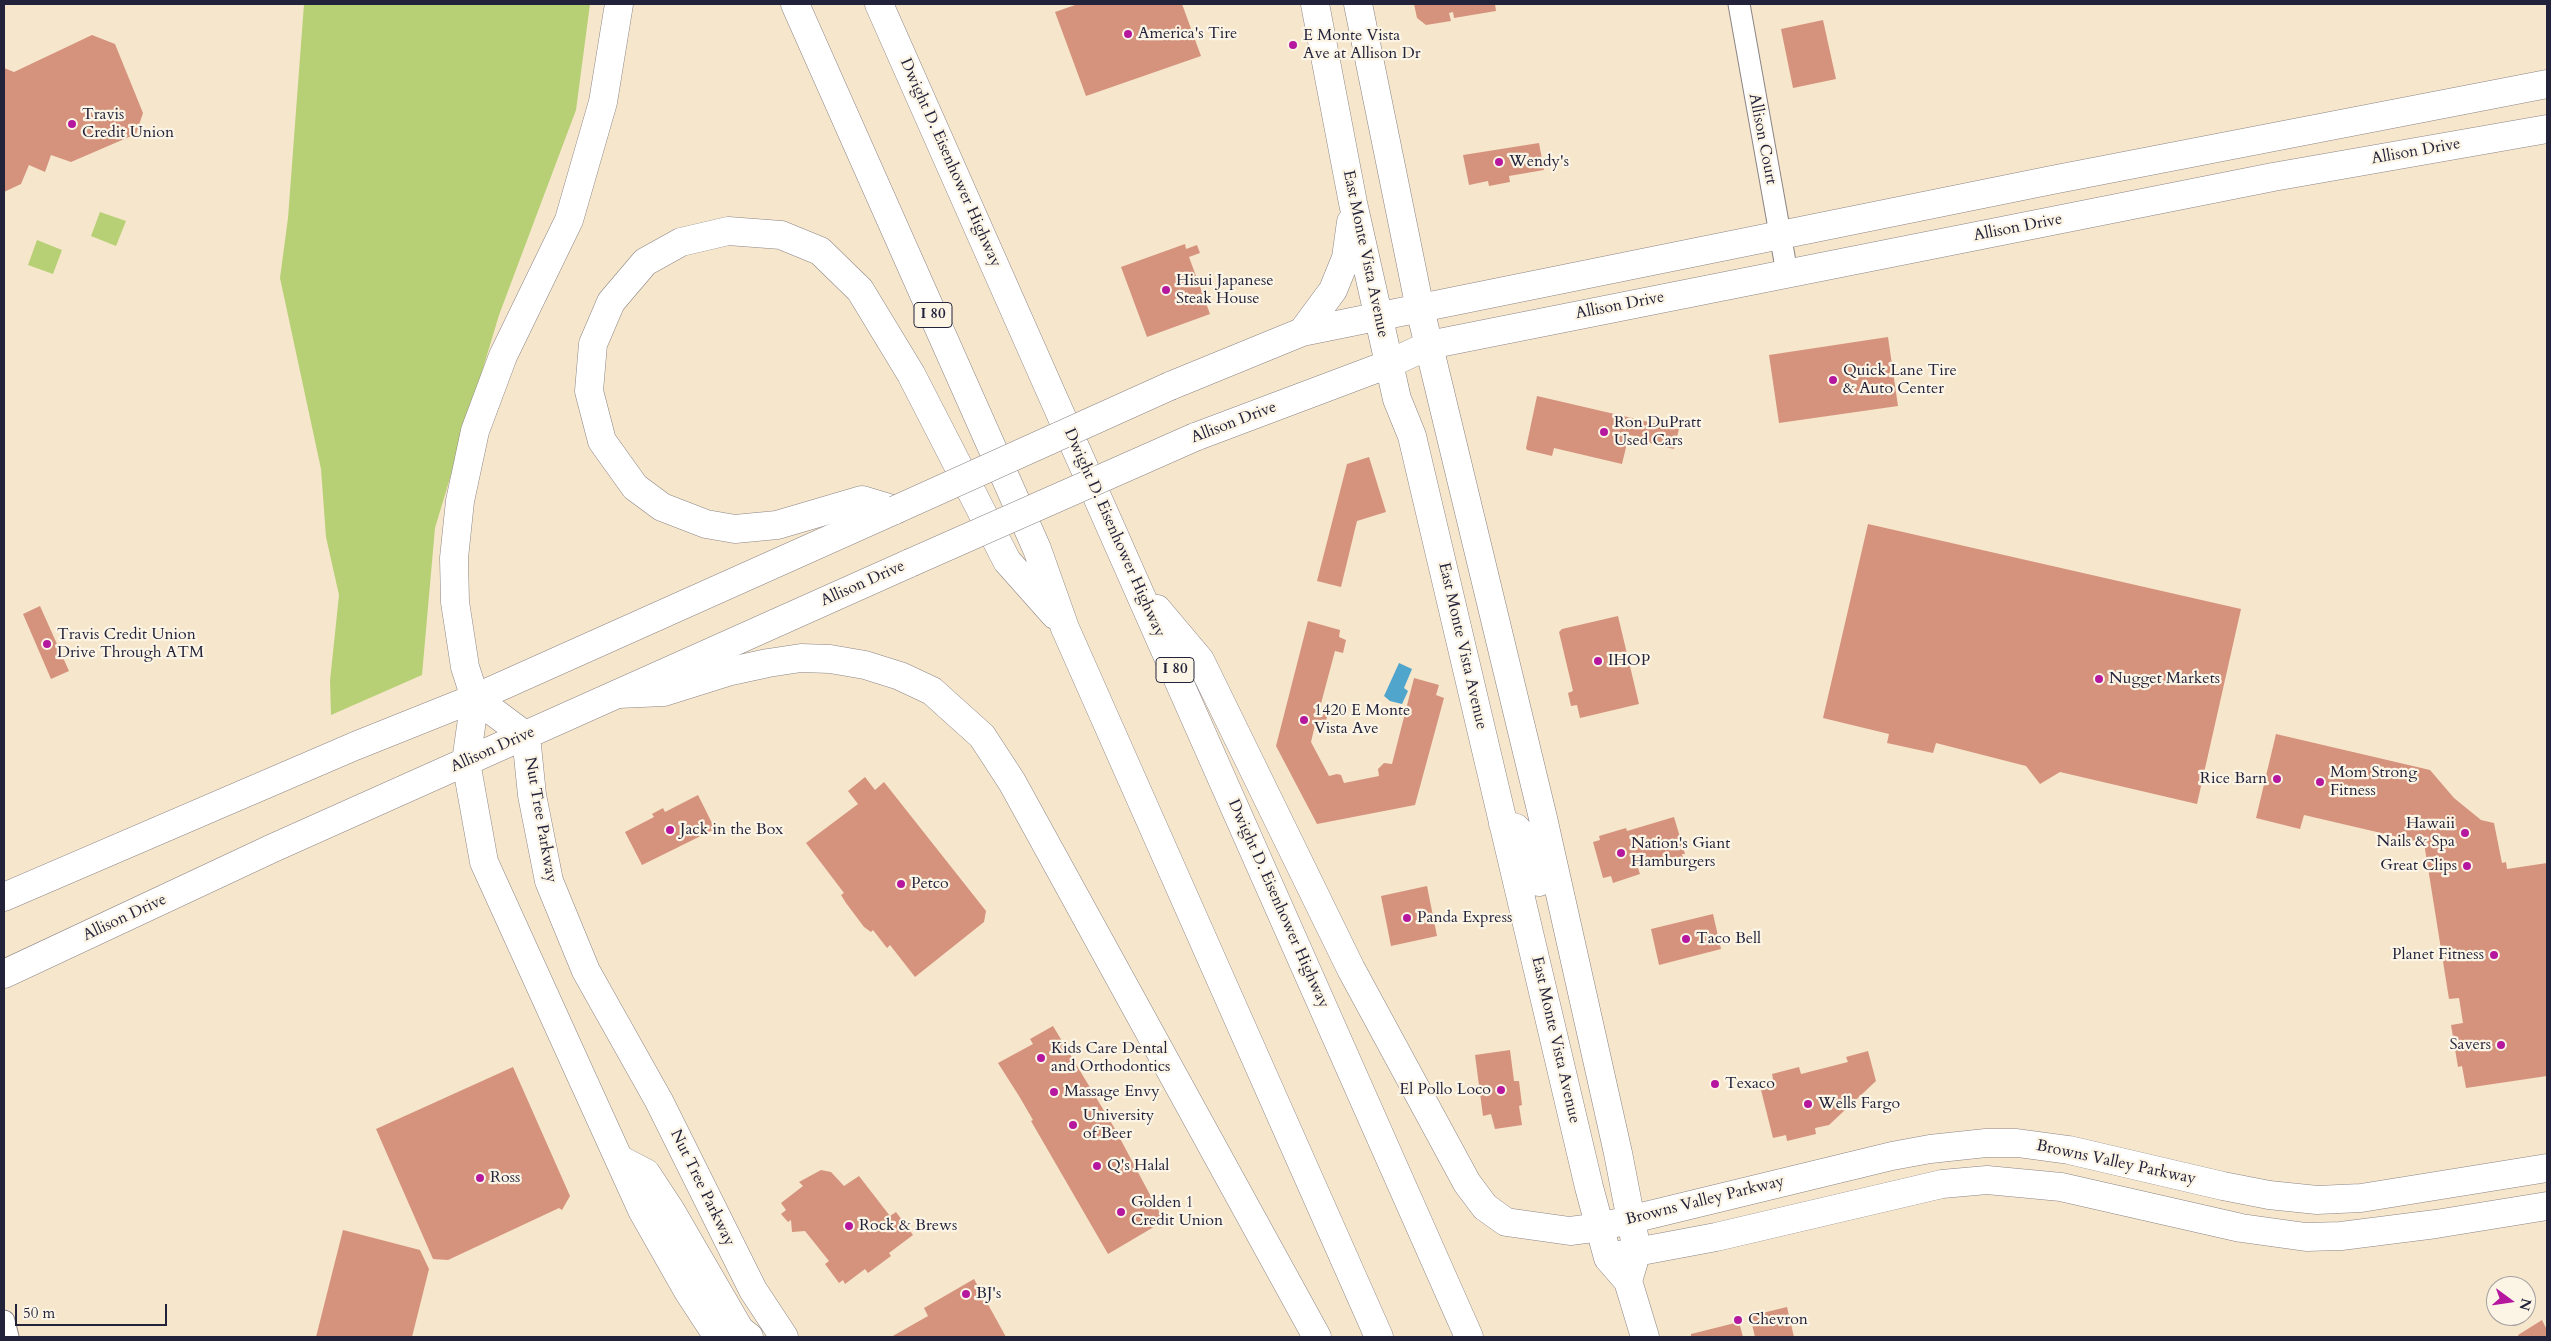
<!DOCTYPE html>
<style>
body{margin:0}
#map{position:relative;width:2551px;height:1341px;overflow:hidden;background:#f6e6cc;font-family:Cardo,serif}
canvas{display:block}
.frame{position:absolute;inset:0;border:5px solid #22223b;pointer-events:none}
.north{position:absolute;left:2486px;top:1276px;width:50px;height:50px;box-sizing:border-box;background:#fcf5e5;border:1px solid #a5a1a1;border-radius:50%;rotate:104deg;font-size:14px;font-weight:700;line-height:20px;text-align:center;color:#22223b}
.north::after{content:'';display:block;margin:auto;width:18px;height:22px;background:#b5179e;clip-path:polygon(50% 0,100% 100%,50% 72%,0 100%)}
.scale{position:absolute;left:15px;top:1304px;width:152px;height:22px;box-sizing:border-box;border:2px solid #22223b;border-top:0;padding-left:6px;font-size:15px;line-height:18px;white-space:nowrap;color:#22223b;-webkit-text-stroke:4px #fcf5e5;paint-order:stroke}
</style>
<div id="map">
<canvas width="2551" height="1341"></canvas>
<div class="frame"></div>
<div class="north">N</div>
<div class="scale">50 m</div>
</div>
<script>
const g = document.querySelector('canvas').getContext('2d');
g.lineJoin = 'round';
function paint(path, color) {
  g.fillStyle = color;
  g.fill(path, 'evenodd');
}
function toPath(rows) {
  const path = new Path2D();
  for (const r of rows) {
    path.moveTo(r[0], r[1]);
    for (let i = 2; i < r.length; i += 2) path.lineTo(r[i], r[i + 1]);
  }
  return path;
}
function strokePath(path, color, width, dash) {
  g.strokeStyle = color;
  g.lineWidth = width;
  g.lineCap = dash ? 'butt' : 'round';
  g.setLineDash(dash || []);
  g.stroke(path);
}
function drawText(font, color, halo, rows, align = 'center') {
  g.font = font + ' Cardo,serif';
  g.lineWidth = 4.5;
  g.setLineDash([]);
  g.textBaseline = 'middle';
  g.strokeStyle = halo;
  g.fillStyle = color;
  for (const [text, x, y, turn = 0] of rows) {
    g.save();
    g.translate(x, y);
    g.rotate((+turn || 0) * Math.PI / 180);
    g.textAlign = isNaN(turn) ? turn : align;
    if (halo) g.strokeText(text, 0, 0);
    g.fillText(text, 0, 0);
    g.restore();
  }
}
const green = toPath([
 [304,4,590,4,576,110,499,315,435,528,422,675,331,715,330,681,339,595,326,537,321,469,280,278,288,218],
 [100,212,126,221,116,246,91,236],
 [37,240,62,250,53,274,28,265]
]);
const water = toPath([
 [1399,663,1412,669,1404,688,1408,691,1402,704,1390,701,1384,696]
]);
const building = toPath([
 [1078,4,1182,4,1201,56,1086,96,1055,12],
 [1414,4,1495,4,1496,11,1454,18,1453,12,1449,13,1451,21,1426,25,1417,18],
 [1823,20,1836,79,1793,88,1781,29],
 [92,35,115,44,143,113,136,134,71,162,51,155,45,172,29,165,21,184,4,192,4,68,14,72],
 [1539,143,1544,170,1509,176,1510,182,1489,186,1488,181,1469,185,1463,155],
 [1185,244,1186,249,1197,245,1200,253,1189,257,1210,314,1147,337,1121,267],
 [1888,337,1898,406,1779,423,1769,355],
 [1537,396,1679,429,1674,449,1641,441,1641,437,1629,435,1622,464,1554,448,1552,456,1527,450,1526,448],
 [1369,457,1386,512,1357,521,1341,587,1317,581,1347,464],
 [1868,524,2241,609,2197,804,2060,772,2040,784,2026,766,1936,743,1933,753,1887,743,1889,734,1823,718],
 [40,606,69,671,51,679,23,614],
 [1618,616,1639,704,1580,718,1577,705,1571,706,1568,693,1573,691,1559,632,1562,629],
 [1308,621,1340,630,1339,637,1346,640,1343,653,1335,651,1319,711,1328,714,1324,727,1315,725,1311,742,1329,776,1337,774,1341,775,1344,783,1379,776,1378,769,1384,763,1392,764,1414,678,1439,685,1436,695,1444,698,1415,805,1317,824,1276,746],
 [2276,734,2430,770,2454,798,2481,820,2494,823,2502,863,2506,862,2507,869,2547,863,2547,1076,2466,1088,2462,1066,2458,1067,2451,1025,2463,1023,2459,998,2449,999,2424,843,2304,815,2300,829,2256,818],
 [865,777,875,790,884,782,986,911,984,922,915,977,890,945,887,948,873,930,871,932,864,927,846,903,841,895,844,893,806,843,858,804,848,791],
 [698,795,715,829,642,865,625,832,654,817,652,814,663,808,665,812],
 [1674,817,1685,854,1682,854,1683,858,1655,867,1654,863,1638,868,1640,874,1613,883,1611,876,1603,878,1593,842,1600,840,1599,836,1626,828,1627,831],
 [1427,886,1437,936,1391,946,1381,896],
 [1713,914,1721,949,1659,965,1651,929],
 [1053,1026,1115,1129,1164,1221,1108,1254,1031,1121,1033,1120,1019,1096,998,1063,1033,1044,1030,1039],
 [1510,1050,1514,1081,1519,1081,1522,1105,1519,1106,1522,1125,1495,1129,1491,1114,1483,1116,1475,1055],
 [1868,1051,1876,1081,1829,1125,1815,1128,1816,1134,1787,1141,1786,1135,1773,1138,1759,1082,1773,1079,1772,1074,1799,1067,1801,1074,1848,1062,1846,1057],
 [513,1067,570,1196,562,1210,559,1208,448,1260,433,1259,376,1129],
 [821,1170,831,1172,844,1186,859,1176,890,1216,896,1212,913,1235,889,1253,891,1256,868,1273,865,1269,845,1284,843,1280,839,1283,825,1264,829,1261,805,1231,792,1232,791,1220,788,1222,781,1214,786,1210,781,1203,803,1186,799,1182],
 [343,1230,420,1250,429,1269,412,1337,316,1337],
 [974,1279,1006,1337,891,1337,928,1316,924,1308],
 [1787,1307,1794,1337,1755,1337,1750,1316],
 [2542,1320,2547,1330,2547,1337,2519,1337,2518,1335],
 [1739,1322,1743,1337,1691,1337,1691,1334]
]);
const minor = toPath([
 [1739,4,1787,273],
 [4,1321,8,1337]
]);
const secondary = toPath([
 [1315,4,1353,203,1397,399,1412,436,1589,1187,1608,1258,1628,1281,1645,1337],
 [1358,4,1420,309,1543,818,1618,1153,1637,1251,1628,1281],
 [1302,332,1333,290,1346,258,1351,222],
 [1170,386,1302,332,2052,180,2547,84],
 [1195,437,1389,364,1429,345,2273,177,2547,129],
 [475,698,526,736,532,795,549,881,586,971,659,1101,753,1290,784,1337],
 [475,698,466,762,484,862,642,1210,688,1291,718,1337],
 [1503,824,1516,828,1527,840,1532,850,1539,882],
 [4,897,355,746,475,698,895,510],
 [4,974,273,848,910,563],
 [619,1159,646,1173,671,1211,740,1330,749,1337],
 [1612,1224,1892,1156,1930,1149,1986,1143,2017,1143,2069,1150,2223,1186,2269,1195,2317,1200,2361,1198,2547,1168],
 [1620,1255,1716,1237,1942,1184,1987,1180,2061,1187,2241,1228,2306,1237,2341,1236,2436,1224,2547,1206]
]);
const motorway = toPath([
 [795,4,1037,549,1065,628,1379,1337],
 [879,4,1469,1337],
 [895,510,862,500,777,525,735,529,706,524,662,507,635,487,602,441,589,391,593,344,611,302,645,262,681,242,728,231,781,235,820,251,860,290,911,374,1007,561,1055,615],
 [1157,609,1200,660,1351,969,1467,1183,1485,1207,1506,1222,1570,1231,1601,1227],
 [618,694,664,692,731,671,768,663,801,658,830,659,865,665,900,676,932,691,982,736,1012,782,1317,1337],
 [475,698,465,667,455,602,454,558,460,501,475,431,503,356,569,220,603,102,619,4]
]);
const secondaryBridge = toPath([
 [895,510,1170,386],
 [910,563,1195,437]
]);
const markers = [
 [1128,34,5,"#b5179e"],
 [1293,45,5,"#b5179e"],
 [72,124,5,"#b5179e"],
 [1499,162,5,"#b5179e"],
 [1166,290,5,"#b5179e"],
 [1833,380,5,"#b5179e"],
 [1604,432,5,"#b5179e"],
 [47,644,5,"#b5179e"],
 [1598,661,5,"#b5179e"],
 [2099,679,5,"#b5179e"],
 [1304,720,5,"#b5179e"],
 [2277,779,5,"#b5179e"],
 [2320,782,5,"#b5179e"],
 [670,830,5,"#b5179e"],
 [2465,833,5,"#b5179e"],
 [1621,853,5,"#b5179e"],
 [2467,866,5,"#b5179e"],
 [901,884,5,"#b5179e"],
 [1407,918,5,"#b5179e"],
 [1686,939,5,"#b5179e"],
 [2494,955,5,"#b5179e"],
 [2501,1045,5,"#b5179e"],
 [1041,1058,5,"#b5179e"],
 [1715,1084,5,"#b5179e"],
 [1501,1090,5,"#b5179e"],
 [1054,1092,5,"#b5179e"],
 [1808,1104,5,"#b5179e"],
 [1073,1125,5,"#b5179e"],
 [1097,1166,5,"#b5179e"],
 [480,1178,5,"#b5179e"],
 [1121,1212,5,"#b5179e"],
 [849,1226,5,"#b5179e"],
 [966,1294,5,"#b5179e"],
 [1738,1320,5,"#b5179e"]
];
const shields = [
 [933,315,38],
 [1175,670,38]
];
const shieldNames = [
 ["I 80",933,315],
 ["I 80",1175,670]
];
const poiNames = [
 ["America's Tire",1138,34],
 ["E Monte Vista",1303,36],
 ["Ave at Allison Dr",1303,54],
 ["Travis",82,115],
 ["Credit Union",82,133],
 ["Wendy's",1509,162],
 ["Hisui Japanese",1176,281],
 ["Steak House",1176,299],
 ["Quick Lane Tire",1843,371],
 ["& Auto Center",1843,389],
 ["Ron DuPratt",1614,423],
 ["Used Cars",1614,441],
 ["Travis Credit Union",57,635],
 ["Drive Through ATM",57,653],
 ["IHOP",1608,661],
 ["Nugget Markets",2109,679],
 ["1420 E Monte",1314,711],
 ["Vista Ave",1314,729],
 ["Mom Strong",2330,773],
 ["Fitness",2330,791],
 ["Rice Barn",2267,779,"right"],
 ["Hawaii",2455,824,"right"],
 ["Nails & Spa",2455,842,"right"],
 ["Jack in the Box",680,830],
 ["Nation's Giant",1631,844],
 ["Hamburgers",1631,862],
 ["Great Clips",2457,866,"right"],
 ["Petco",911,884],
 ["Panda Express",1417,918],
 ["Taco Bell",1696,939],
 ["Planet Fitness",2484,955,"right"],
 ["Savers",2491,1045,"right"],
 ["Kids Care Dental",1051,1049],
 ["and Orthodontics",1051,1067],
 ["Texaco",1725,1084],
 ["El Pollo Loco",1491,1090,"right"],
 ["Massage Envy",1064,1092],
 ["Wells Fargo",1818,1104],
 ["University",1083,1116],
 ["of Beer",1083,1134],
 ["Q's Halal",1107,1166],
 ["Ross",490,1178],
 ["Golden 1",1131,1203],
 ["Credit Union",1131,1221],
 ["Rock & Brews",859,1226],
 ["BJ's",976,1294],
 ["Chevron",1748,1320]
];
const streetNames = [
 ["Allison Court",1762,139,79],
 ["Allison Drive",2416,152,-10],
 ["Dwight D. Eisenhower Highway",950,163,66],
 ["Allison Drive",2018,228,-11],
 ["East Monte Vista Avenue",1365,254,78],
 ["Allison Drive",1620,306,-11],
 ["Allison Drive",1234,423,-21],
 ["Dwight D. Eisenhower Highway",1114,533,66],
 ["Allison Drive",863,584,-24],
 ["East Monte Vista Avenue",1462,646,77],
 ["Allison Drive",493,750,-24],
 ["Nut Tree Parkway",540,820,80],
 ["Dwight D. Eisenhower Highway",1278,904,66],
 ["Allison Drive",125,918,-25],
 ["East Monte Vista Avenue",1555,1040,77],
 ["Browns Valley Parkway",2116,1163,12],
 ["Nut Tree Parkway",702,1188,64],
 ["Browns Valley Parkway",1705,1201,-14]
];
paint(green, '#b7d075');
paint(water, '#4fa5cb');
paint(building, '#d5937d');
strokePath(minor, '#8c8484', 23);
strokePath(secondary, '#8c8484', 29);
strokePath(motorway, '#8c8484', 29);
strokePath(minor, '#fff', 21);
strokePath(secondary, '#fff', 28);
strokePath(motorway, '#fff', 28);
strokePath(secondaryBridge, '#8c8484', 29, []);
strokePath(secondaryBridge, '#fff', 28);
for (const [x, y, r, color] of markers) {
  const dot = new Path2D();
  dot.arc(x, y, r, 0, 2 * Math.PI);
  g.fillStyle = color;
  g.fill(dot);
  strokePath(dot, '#fcf5e5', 2);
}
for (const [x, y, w] of shields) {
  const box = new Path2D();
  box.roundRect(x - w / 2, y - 12.5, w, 25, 4);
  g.fillStyle = '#fcf5e5';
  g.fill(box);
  strokePath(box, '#22223b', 1);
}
drawText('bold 15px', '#22223b', null, shieldNames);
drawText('16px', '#22223b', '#fcf5e5', poiNames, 'left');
drawText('16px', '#22223b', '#fcf5e5', streetNames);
</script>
